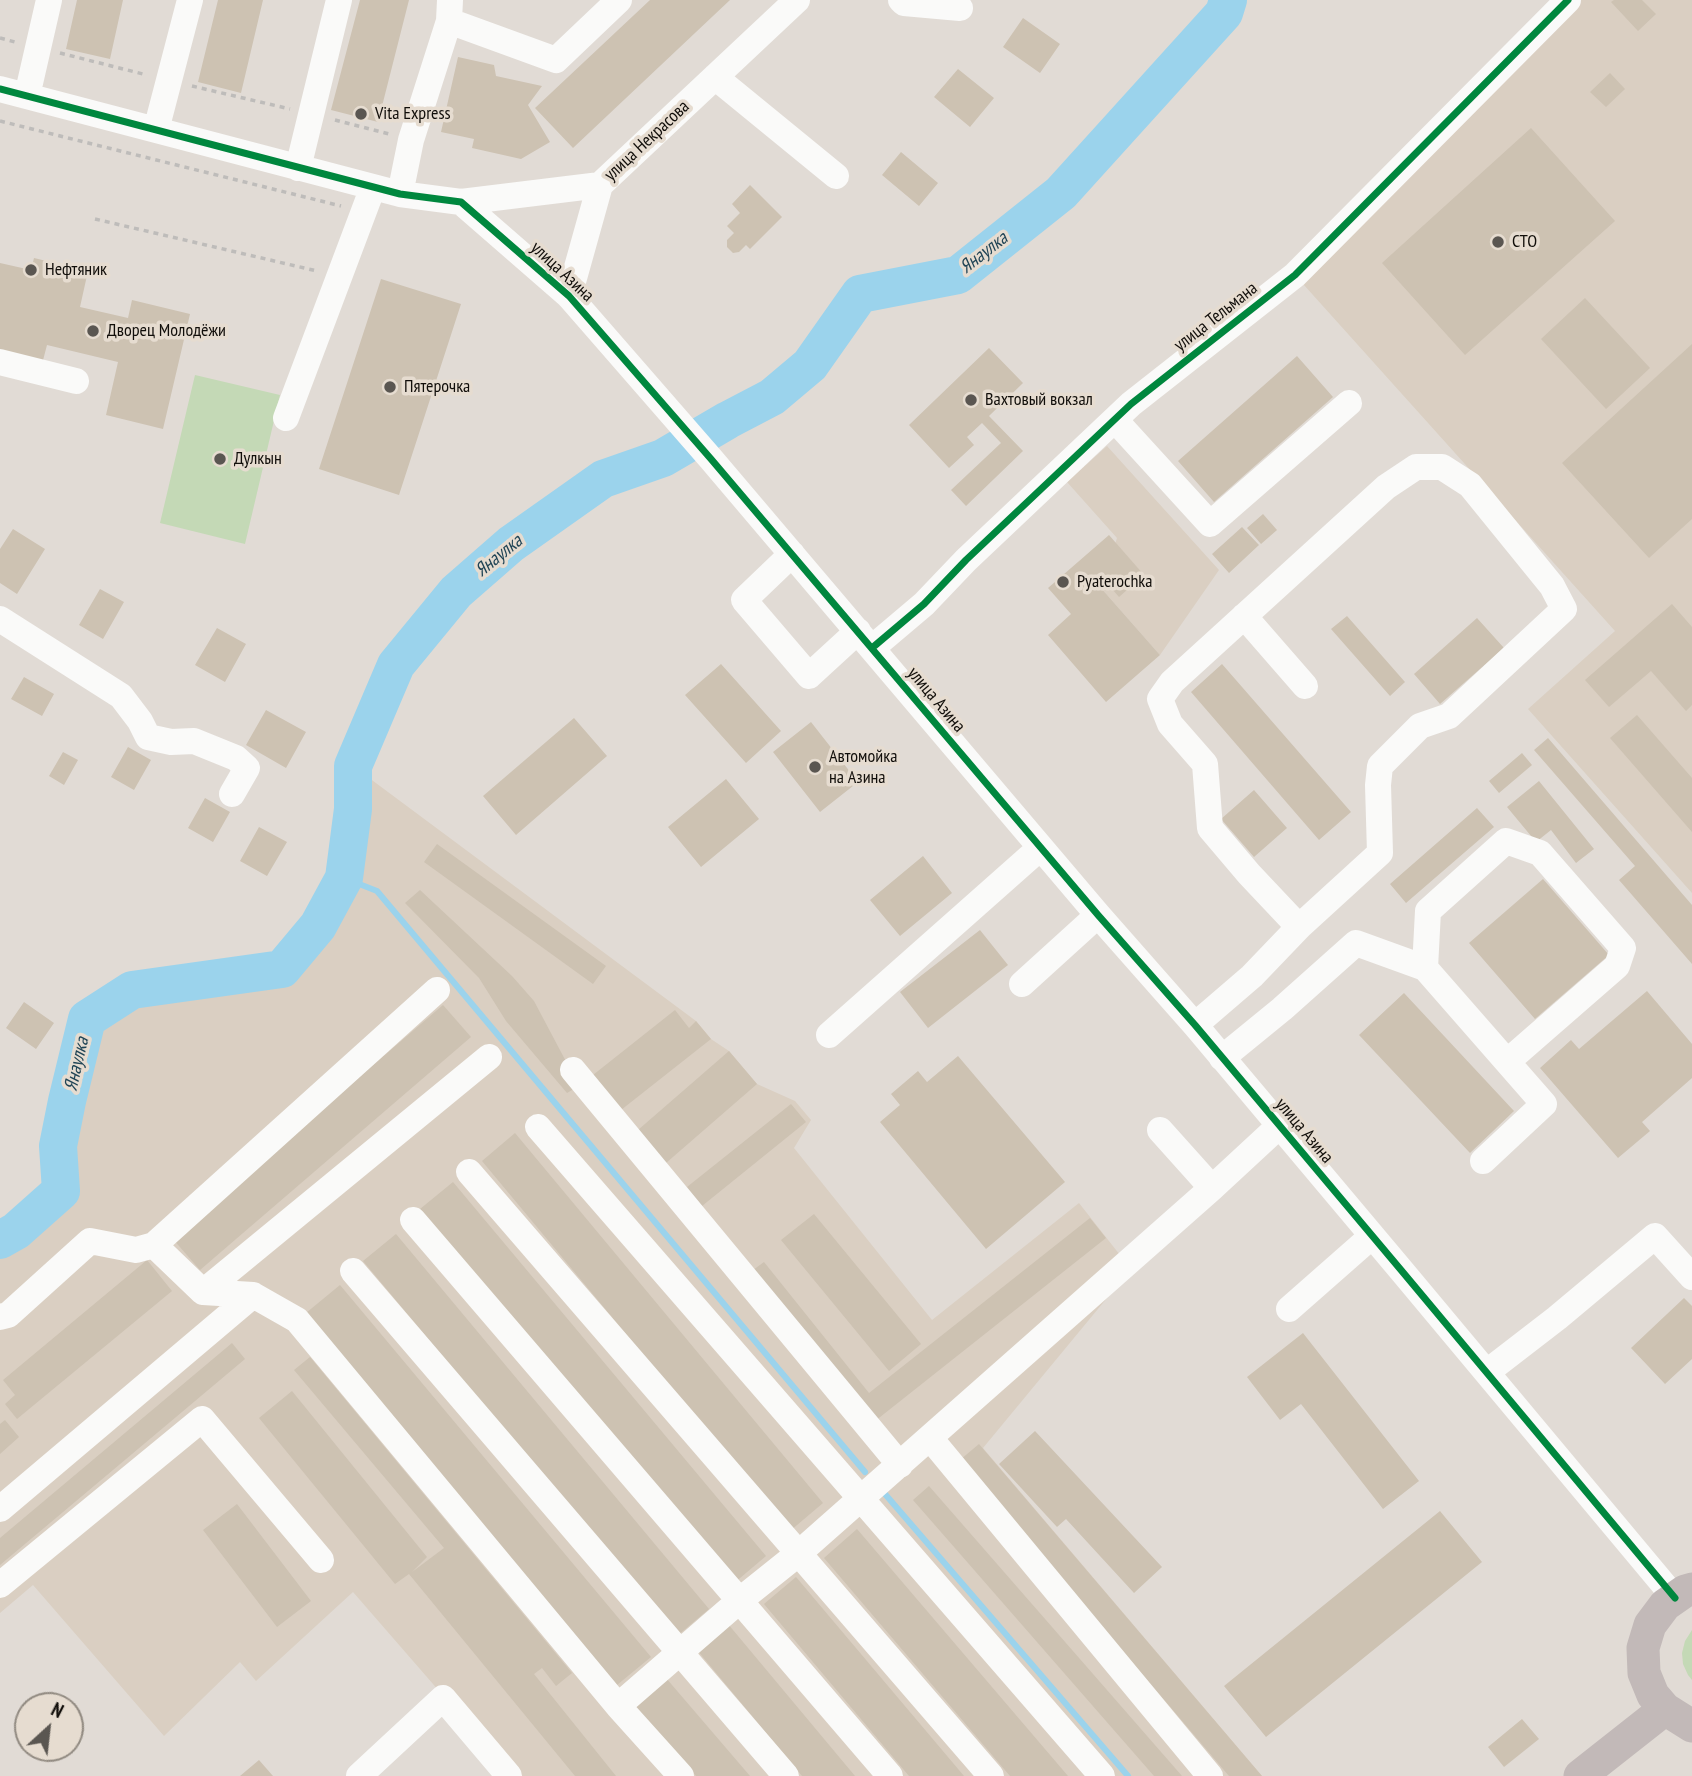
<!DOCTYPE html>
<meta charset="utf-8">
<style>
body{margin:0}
#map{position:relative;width:1692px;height:1776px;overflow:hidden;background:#e1dbd5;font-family:"PT Sans Narrow",sans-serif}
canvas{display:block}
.north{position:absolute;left:14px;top:1692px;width:70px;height:70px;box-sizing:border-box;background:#e6dcd0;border:2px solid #918a81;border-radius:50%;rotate:27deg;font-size:19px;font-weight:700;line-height:28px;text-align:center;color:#110e0a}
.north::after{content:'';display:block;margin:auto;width:24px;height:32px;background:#5a5651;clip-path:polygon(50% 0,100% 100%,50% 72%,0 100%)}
</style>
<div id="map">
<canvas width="1692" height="1776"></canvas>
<div class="north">N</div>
</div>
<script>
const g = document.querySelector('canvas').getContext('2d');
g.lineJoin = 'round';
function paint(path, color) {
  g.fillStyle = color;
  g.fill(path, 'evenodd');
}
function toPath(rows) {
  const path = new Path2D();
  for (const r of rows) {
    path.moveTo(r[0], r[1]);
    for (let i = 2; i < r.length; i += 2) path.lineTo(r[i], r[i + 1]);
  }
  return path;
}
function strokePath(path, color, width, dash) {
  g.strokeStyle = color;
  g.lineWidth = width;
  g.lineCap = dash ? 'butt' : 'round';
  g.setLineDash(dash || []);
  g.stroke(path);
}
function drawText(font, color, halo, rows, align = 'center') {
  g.font = font + ' "PT Sans Narrow",sans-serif';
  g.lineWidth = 7;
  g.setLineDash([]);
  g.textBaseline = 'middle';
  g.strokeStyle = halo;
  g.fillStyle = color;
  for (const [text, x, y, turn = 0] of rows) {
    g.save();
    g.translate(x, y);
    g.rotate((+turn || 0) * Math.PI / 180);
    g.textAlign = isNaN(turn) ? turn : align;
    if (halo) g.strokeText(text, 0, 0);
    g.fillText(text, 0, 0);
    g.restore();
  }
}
const built = toPath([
 [1568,0,1692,0,1692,893,1528,709,1615,631,1295,275],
 [1107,446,1219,570,1160,655,1101,588,1117,538,1067,482],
 [353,766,696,1021,711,1039,729,1051,757,1084,795,1101,811,1120,794,1148,932,1320,1079,1203,1131,1269,983,1448,1262,1776,513,1776,353,1592,256,1681,240,1662,164,1736,33,1585,0,1613,0,1241,16,1231,60,1191,58,1146,67,1101,87,1019,132,990,282,969,318,926,344,878,353,809]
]);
const green = toPath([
 [195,375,280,395,245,544,160,523],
 [1692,1630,1692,1680,1688,1675,1683,1664,1682,1653,1685,1641]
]);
const stream = toPath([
 [344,878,377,891,865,1472],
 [885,1494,1128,1776]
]);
const river = toPath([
 [0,1240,16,1231,61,1191,58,1146,67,1101,87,1019,132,990,282,969,318,926,344,878,353,809,353,766,396,665,456,592,511,544,603,479,663,458,728,420,772,397,810,365,860,294,958,275,1061,193,1224,13,1228,0]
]);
const building = toPath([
 [77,0,123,0,110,59,66,49],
 [218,0,263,0,241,93,198,82],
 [360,0,409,0,378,122,331,110],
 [650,0,730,0,573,148,535,108],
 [1614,0,1642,0,1656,14,1638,31,1611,2],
 [1023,18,1060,44,1040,73,1003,47],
 [458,57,494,65,496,76,542,86,528,105,550,142,521,159,472,148,474,139,441,132],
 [958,69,994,98,970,127,934,97],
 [1610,73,1625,89,1606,107,1590,92],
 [1531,128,1615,221,1465,355,1382,263],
 [901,152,938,183,919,206,882,175],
 [750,185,782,217,750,249,746,245,739,252,733,253,727,247,727,240,734,233,727,226,740,213,732,204],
 [34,258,88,271,80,307,128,318,132,300,190,314,163,429,106,415,118,362,47,345,41,368,0,358,0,263,31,270],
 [381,279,461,304,399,495,319,469],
 [1585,298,1650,368,1606,409,1541,339],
 [1692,344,1692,519,1649,558,1562,463],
 [989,348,1023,383,989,416,1023,451,966,506,951,490,1001,443,982,423,967,437,974,445,949,468,909,425],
 [1297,356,1333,397,1214,502,1178,461],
 [1263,514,1277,530,1261,544,1247,528],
 [1242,527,1259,545,1229,573,1212,554],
 [13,529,45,549,17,594,0,583,0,549],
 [1109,535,1144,575,1119,597,1107,583,1101,588,1160,655,1106,702,1048,635,1071,614,1048,588],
 [100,589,124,602,103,639,79,625],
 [1672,604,1692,627,1692,705,1686,711,1651,671,1609,707,1585,680],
 [1347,616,1405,682,1390,696,1331,629],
 [1477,618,1504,648,1440,704,1414,674],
 [217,628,246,644,225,682,195,665],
 [721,664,781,731,746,763,685,695],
 [1222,664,1351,812,1319,840,1191,692],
 [24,677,54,694,42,716,11,699],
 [266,710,306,732,286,768,246,745],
 [1637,715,1692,778,1692,832,1610,738],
 [574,718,607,756,516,835,483,796],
 [811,722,858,782,820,812,773,752],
 [1548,738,1692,905,1692,964,1619,880,1635,866,1534,750],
 [128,747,151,760,134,790,111,777],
 [63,752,78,760,64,785,49,776],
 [1522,753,1532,765,1499,793,1489,781],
 [726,779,759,819,701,867,668,827],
 [1539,781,1594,849,1576,863,1551,830,1536,842,1507,807],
 [1254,790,1287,828,1254,857,1221,819],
 [205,798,230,812,213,842,188,828],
 [1477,808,1494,827,1406,903,1390,884],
 [259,827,287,842,267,876,240,861],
 [437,844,606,966,593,984,424,862],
 [923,856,952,893,900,936,870,900],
 [1543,879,1609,955,1535,1019,1469,943],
 [420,890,512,976,534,1001,579,1086,567,1093,506,1021,479,978,405,903],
 [980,930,1008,965,928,1028,900,992],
 [1647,991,1692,1044,1692,1078,1642,1122,1650,1131,1618,1158,1540,1068,1571,1040,1579,1049],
 [1404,993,1514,1111,1470,1153,1359,1035],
 [24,1002,54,1023,36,1049,6,1028],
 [443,1005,471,1037,200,1270,172,1238],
 [675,1010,689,1028,696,1021,711,1039,621,1110,593,1075],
 [729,1051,757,1084,666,1163,638,1130],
 [958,1056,1065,1182,986,1249,880,1122,900,1105,891,1094,918,1071,927,1082],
 [791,1104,806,1122,702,1206,687,1187],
 [515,1133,823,1503,790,1531,482,1161],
 [453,1182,766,1556,733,1584,420,1209],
 [814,1214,921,1344,889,1371,781,1240],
 [1090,1218,1106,1238,870,1425,749,1273,764,1262,869,1393],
 [396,1234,709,1609,677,1636,363,1261],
 [147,1260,172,1291,17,1419,5,1404,15,1395,3,1380],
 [340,1285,651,1657,617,1685,306,1313],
 [1684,1298,1692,1306,1692,1359,1665,1384,1631,1348],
 [1303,1333,1419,1481,1383,1509,1301,1404,1280,1420,1247,1377],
 [232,1343,245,1359,0,1565,0,1538],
 [310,1357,572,1673,556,1686,542,1668,534,1674,616,1776,575,1776,409,1574,395,1584,259,1418,292,1391,427,1557,412,1572,444,1548,294,1370],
 [5,1420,19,1437,0,1454,0,1424],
 [1035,1431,1162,1567,1134,1593,1066,1519,1057,1527,999,1464],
 [979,1444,1262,1776,1229,1776,960,1460],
 [929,1486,1182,1776,1154,1776,913,1500],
 [237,1504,311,1601,277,1627,203,1530],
 [1440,1511,1482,1562,1266,1737,1224,1686],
 [857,1529,1068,1776,1010,1776,824,1558],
 [796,1577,964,1776,909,1776,764,1604],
 [728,1624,855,1776,802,1776,697,1650],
 [666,1678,750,1776,696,1776,634,1705],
 [1522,1719,1539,1739,1504,1767,1488,1747],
 [259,1760,273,1776,240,1776]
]);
const path = toPath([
 [0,38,15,42],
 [60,53,147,75],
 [192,86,290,109],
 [335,120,389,134],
 [0,121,341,206],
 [95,219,317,271]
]);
const minor = toPath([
 [901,0,904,3,960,8],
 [449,21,556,60,619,0],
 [715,77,836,176],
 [0,89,400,194,461,202,569,296,711,459,1098,915,1195,1025,1401,1270,1675,1598],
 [27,96,49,0],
 [156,130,190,0],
 [298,168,339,0],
 [400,194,411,140,449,21,450,0],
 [461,202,600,185,797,0],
 [569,296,600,185],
 [0,362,76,381],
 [286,418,373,187],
 [1115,420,1210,524,1349,403],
 [792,554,744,600,809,676,858,631],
 [1244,616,1305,686],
 [0,619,121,696,140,721,148,737,171,742,194,741,236,758,247,768,232,794],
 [872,648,924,604,966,560,1131,404,1295,275,1568,0],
 [1425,968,1428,911,1506,841,1540,853,1623,948,1617,966,1508,1061],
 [1022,984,1098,915],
 [437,990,154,1245,203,1292,253,1295,297,1320,618,1706,681,1776],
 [1195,1025,1252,976,1299,927,1380,853,1378,785,1380,766,1420,726,1449,716,1564,609,1552,586,1470,485,1442,467,1416,467,1386,487,1172,682,1160,699,1170,724,1205,764,1210,828,1249,874,1299,927],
 [829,1035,1040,848],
 [1222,1058,1282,1009,1356,943,1425,968,1544,1104,1483,1161],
 [573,1070,900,1465],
 [538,1127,1102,1776],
 [1160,1130,1212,1188,1279,1126],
 [469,1172,991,1776],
 [413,1220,890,1776],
 [353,1271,786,1776],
 [203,1292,489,1057],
 [1289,1309,1372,1236],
 [0,1317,8,1315,90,1241,136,1250,154,1245],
 [1487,1372,1557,1318,1655,1236,1692,1277],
 [930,1438,1210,1776],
 [0,1509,253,1295],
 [0,1585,202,1419,321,1560],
 [618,1706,739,1601,799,1553,1212,1188],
 [359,1776,443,1698,509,1776]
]);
const major = toPath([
 [1692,1589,1685,1591,1665,1605,1650,1625,1643,1648,1644,1673,1653,1695,1665,1709,1692,1726],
 [1580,1776,1665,1709]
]);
const cycleway = toPath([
 [0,89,400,194,461,202,569,296,711,459,1098,915,1195,1025,1401,1270,1675,1598],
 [872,648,924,604,966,560,1131,404,1295,275,1568,0]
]);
const markers = [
 [361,114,7,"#5a5651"],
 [1498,242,7,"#5a5651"],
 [31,270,7,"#5a5651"],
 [93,331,7,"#5a5651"],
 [390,387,7,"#5a5651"],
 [971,400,7,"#5a5651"],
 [220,459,7,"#5a5651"],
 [1063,582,7,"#5a5651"],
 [815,767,7,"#5a5651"]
];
const poiNames = [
 ["Vita Express",375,114],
 ["СТО",1512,242],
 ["Нефтяник",45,270],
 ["Дворец Молодёжи",107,331],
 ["Пятерочка",404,387],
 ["Вахтовый вокзал",985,400],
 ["Дулкын",234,459],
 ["Pyaterochka",1077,582],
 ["Автомойка",829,757],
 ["на Азина",829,778]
];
const streetNames = [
 ["улица Некрасова",647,141,-43],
 ["улица Азина",562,272,43],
 ["улица Тельмана",1216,317,-38],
 ["улица Азина",936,700,50],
 ["улица Азина",1304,1131,50]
];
const waterNames = [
 ["Янаулка",984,253,-38],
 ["Янаулка",499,556,-39],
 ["Янаулка",77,1064,-77]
];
paint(built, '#dacfc2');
paint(green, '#c4d9b6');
strokePath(stream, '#9bd3ec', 6);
strokePath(river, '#9bd3ec', 38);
paint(building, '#cdc2b2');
strokePath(path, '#bebcba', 3.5, [5, 5]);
strokePath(minor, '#fafaf9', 26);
strokePath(major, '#c2b9b8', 33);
strokePath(cycleway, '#00873e', 7);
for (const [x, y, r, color] of markers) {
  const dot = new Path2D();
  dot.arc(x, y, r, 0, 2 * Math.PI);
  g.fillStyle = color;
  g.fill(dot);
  strokePath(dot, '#e6dcd0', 2.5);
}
drawText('18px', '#110e0a', '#e6dcd0', poiNames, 'left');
drawText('18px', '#110e0a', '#e6dcd0', streetNames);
drawText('italic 19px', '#204455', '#e6dcd0', waterNames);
</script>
